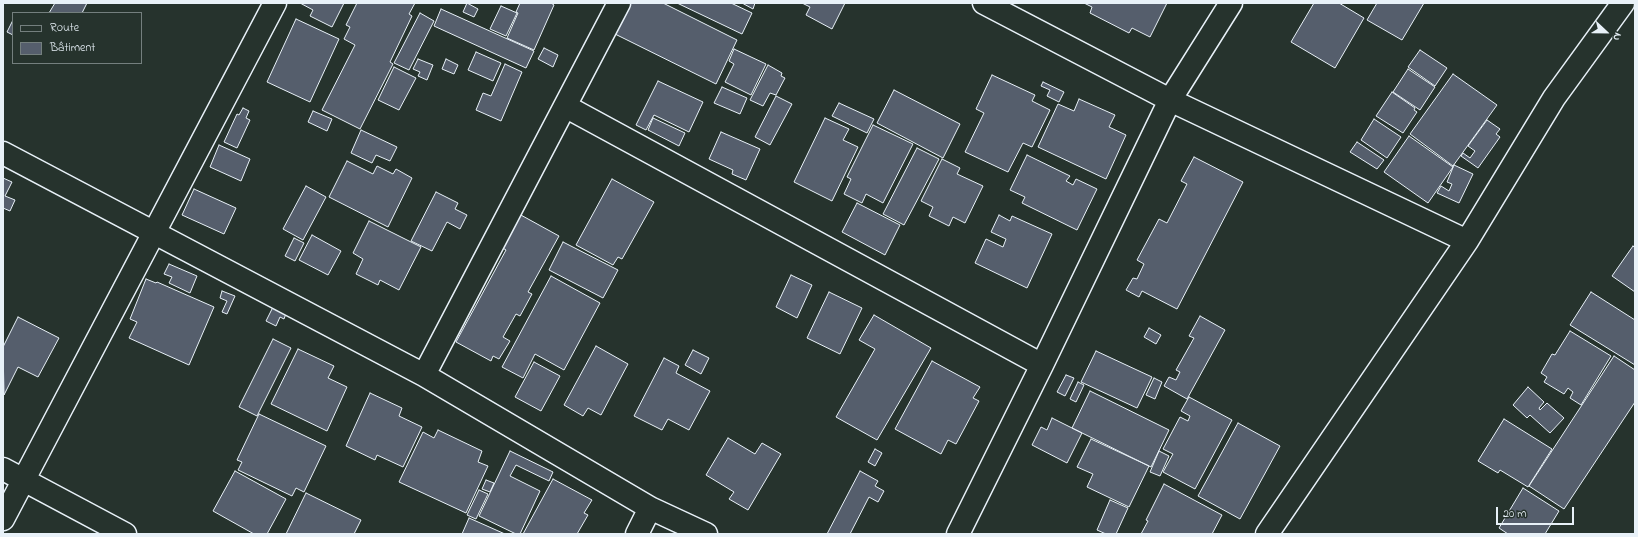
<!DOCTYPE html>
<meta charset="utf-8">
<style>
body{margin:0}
#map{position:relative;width:1638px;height:537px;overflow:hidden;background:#26332d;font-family:"Indie Flower",sans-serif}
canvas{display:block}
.frame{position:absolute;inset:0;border:4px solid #e8f1f8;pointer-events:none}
.legend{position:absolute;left:12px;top:12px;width:130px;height:52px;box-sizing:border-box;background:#26332d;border:1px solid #747f7e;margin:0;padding:5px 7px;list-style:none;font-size:12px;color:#e8f1f8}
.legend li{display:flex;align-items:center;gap:8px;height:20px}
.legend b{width:20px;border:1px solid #747f7e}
.north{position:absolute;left:1586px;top:12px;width:40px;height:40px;-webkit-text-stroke:3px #26332d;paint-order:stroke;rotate:112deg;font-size:11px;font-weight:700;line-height:16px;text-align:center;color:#e8f1f8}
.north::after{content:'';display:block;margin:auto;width:14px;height:18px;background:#e8f1f8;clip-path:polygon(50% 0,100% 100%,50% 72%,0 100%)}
.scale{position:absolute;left:1496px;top:507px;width:78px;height:18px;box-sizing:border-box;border:2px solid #e8f1f8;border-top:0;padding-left:5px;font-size:12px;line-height:14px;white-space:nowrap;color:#e8f1f8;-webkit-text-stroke:3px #26332d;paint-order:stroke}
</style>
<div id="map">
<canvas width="1638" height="537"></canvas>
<div class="frame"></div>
<ul class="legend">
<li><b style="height:5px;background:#26332d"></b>Route</li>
<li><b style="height:11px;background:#555e6c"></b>Bâtiment</li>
</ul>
<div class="north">N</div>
<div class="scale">20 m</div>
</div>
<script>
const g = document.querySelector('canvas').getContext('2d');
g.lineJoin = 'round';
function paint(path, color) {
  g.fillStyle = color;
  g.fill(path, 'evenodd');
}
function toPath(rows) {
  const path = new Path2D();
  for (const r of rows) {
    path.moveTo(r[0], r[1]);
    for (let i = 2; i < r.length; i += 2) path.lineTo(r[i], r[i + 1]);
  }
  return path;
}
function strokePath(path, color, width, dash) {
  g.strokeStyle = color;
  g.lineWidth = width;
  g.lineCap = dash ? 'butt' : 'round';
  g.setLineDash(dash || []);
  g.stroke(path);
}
const building = toPath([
 [55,3,87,3,82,13,49,13,55,3],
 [300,3,344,3,332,27,310,16,313,10,300,3],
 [357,3,415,3,409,14,412,16,390,62,393,64,360,129,322,110,355,45,344,39,350,27,346,25,357,3],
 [467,3,478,9,474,17,463,12,467,3],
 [520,3,551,3,554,5,534,50,507,38,518,13,516,12,520,3],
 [631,3,663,3,737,40,716,84,615,34,631,3],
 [677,3,731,3,752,13,742,34,677,3],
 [742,3,755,3,753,9,742,3],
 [802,3,845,3,832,29,806,15,810,7,802,3],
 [1084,3,1167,3,1150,37,1132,28,1129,33,1090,13,1092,7,1084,3],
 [1314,3,1339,3,1364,18,1335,68,1291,42,1314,3],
 [1377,3,1424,3,1402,40,1367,20,1377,3],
 [501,6,517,13,506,36,490,29,501,6],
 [441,9,534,51,526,68,434,26,441,9],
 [420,13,434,21,409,70,394,63,420,13],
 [296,19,339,39,310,102,267,82,296,19],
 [13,20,13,35,7,32,13,20],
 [544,48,558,55,553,67,538,59,544,48],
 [734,49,766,64,751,95,725,82,734,64,729,61,734,49],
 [1420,50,1447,68,1435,86,1408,67,1420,50],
 [476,52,501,63,493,81,468,70,476,52],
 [418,59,433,65,427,80,418,76,420,72,413,69,418,59],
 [446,59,458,65,454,74,442,69,446,59],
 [505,64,522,72,501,121,476,110,483,93,491,96,505,64],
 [768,65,782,73,781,76,785,78,776,95,770,93,763,106,750,100,768,65],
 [394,67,416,78,399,110,378,100,394,67],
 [1408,69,1435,87,1420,110,1393,92,1408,69],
 [1453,74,1497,105,1453,166,1410,134,1453,74],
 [992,75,1035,95,1032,101,1050,110,1032,147,1023,143,1008,172,965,152,984,113,976,109,992,75],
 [658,81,703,102,689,132,654,115,646,130,636,125,658,81],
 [1043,82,1064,92,1059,102,1047,96,1050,90,1041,86,1043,82],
 [722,87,747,98,740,114,714,103,722,87],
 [894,90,960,124,943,158,877,123,894,90],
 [1392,92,1415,108,1414,110,1417,112,1403,133,1376,116,1392,92],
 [776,96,792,104,770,145,755,137,776,96],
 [1079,99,1115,115,1109,127,1126,135,1106,179,1038,147,1058,104,1074,111,1079,99],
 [839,103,874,119,867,133,832,116,839,103],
 [243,108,249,111,246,118,250,120,237,148,224,142,237,114,239,115,243,108],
 [313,111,332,119,327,131,308,122,313,111],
 [653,118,685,133,679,146,648,130,653,118],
 [825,118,849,129,843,140,858,147,832,201,794,182,825,118],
 [1374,119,1401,137,1387,158,1361,140,1374,119],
 [1487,120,1500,129,1496,134,1500,137,1478,168,1461,156,1463,153,1470,158,1475,151,1468,146,1487,120],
 [873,125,913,144,883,203,866,194,862,203,844,194,851,179,847,177,873,125],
 [361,130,397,147,390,161,376,155,372,163,351,153,361,130],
 [721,132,760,149,746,180,732,174,733,170,709,159,721,132],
 [1409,136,1453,167,1428,203,1384,172,1409,136],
 [1357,142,1384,160,1377,169,1350,152,1357,142],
 [219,145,250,159,241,181,210,167,219,145],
 [917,148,939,159,904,225,883,214,917,148],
 [1027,155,1070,176,1066,181,1073,185,1076,179,1097,189,1077,230,1022,203,1025,197,1010,190,1027,155],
 [1194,157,1243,182,1177,309,1142,291,1139,297,1126,290,1133,278,1137,279,1144,264,1137,260,1159,219,1167,223,1187,184,1181,181,1194,157],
 [942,159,960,168,957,174,983,186,965,223,953,217,949,226,929,216,933,207,921,201,942,159],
 [347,161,373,174,377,166,393,174,396,169,412,178,388,227,329,197,347,161],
 [1454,165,1473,174,1459,203,1437,193,1441,186,1449,191,1452,184,1447,182,1454,165],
 [3,178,12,182,5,196,15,200,10,211,3,208,3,178],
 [612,179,654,202,622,259,618,257,613,265,576,245,612,179],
 [306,186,326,197,303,240,283,229,306,186],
 [194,189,236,208,224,234,182,215,194,189],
 [436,192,458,203,455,209,467,215,460,229,447,222,432,251,411,241,436,192],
 [857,203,900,225,885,255,842,232,857,203],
 [519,214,559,236,528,292,532,294,520,316,516,314,503,337,510,341,499,359,493,356,491,361,456,342,506,250,501,247,519,214],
 [999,215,1010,221,1012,216,1052,234,1027,288,975,263,986,239,1003,247,1006,239,991,232,999,215],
 [369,221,421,247,399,290,380,280,378,285,356,274,363,259,353,253,369,221],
 [312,235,341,251,328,275,299,260,312,235],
 [294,238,304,243,295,261,285,256,294,238],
 [563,242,618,270,603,298,549,270,563,242],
 [1633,246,1635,248,1635,292,1612,276,1633,246],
 [169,264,197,276,190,293,169,283,172,277,164,274,169,264],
 [791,275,812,285,797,318,776,307,791,275],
 [551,276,600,303,564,370,535,354,523,378,502,367,551,276],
 [146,279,156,283,157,282,214,307,189,365,129,338,137,322,130,319,146,279],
 [222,291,235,296,227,314,222,312,227,301,220,298,222,291],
 [829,292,862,308,840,354,807,338,829,292],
 [1591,292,1635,320,1635,365,1570,325,1591,292],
 [274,305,287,311,284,319,280,317,276,326,266,321,274,305],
 [874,315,931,348,877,440,836,417,875,349,859,340,874,315],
 [1200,316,1225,330,1187,399,1164,386,1169,377,1176,380,1180,372,1176,370,1194,338,1189,336,1200,316],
 [18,317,59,338,38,377,18,367,4,395,3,347,18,317],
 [1149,328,1161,335,1156,344,1144,337,1149,328],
 [1570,331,1611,356,1581,405,1570,398,1573,392,1568,388,1564,394,1544,382,1547,377,1541,373,1552,354,1555,355,1570,331],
 [273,339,291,348,257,416,239,407,273,339],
 [596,346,628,364,601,415,588,408,583,416,564,405,596,346],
 [298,349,334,366,328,378,347,387,327,431,271,404,298,349],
 [693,350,709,358,701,374,685,365,693,350],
 [1096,351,1152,377,1137,408,1081,382,1096,351],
 [1614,356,1635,370,1635,402,1564,509,1529,486,1614,356],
 [664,358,679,366,676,373,710,391,689,430,668,419,662,430,634,416,664,358],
 [932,361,980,387,973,398,979,401,956,444,948,440,941,454,895,429,932,361],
 [534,362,560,376,541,411,515,397,534,362],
 [1066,375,1074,378,1065,396,1057,392,1066,375],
 [1154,378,1162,382,1155,399,1146,395,1154,378],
 [1078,382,1084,385,1076,402,1070,399,1078,382],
 [1528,387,1544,402,1539,408,1540,410,1547,403,1564,418,1550,433,1530,415,1527,418,1513,405,1528,387],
 [1090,391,1169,430,1151,467,1072,428,1090,391],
 [370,393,402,408,399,416,422,427,403,467,377,455,375,460,346,446,370,393],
 [1189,397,1232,420,1195,489,1163,472,1173,454,1163,449,1180,417,1188,421,1190,416,1181,411,1189,397],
 [259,414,326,446,304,492,296,488,292,496,238,470,242,462,237,460,259,414],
 [1052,418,1082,433,1067,463,1032,445,1041,427,1047,430,1052,418],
 [1504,419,1552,449,1528,487,1500,470,1498,473,1478,461,1504,419],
 [1238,423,1280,446,1240,519,1198,496,1238,423],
 [438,430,482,451,478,462,488,466,466,513,399,482,423,432,434,438,438,430],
 [728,438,755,454,762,443,781,454,748,510,729,499,734,492,706,475,728,438],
 [1091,439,1149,466,1129,507,1087,487,1093,474,1077,467,1091,439],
 [875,449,882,453,875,466,868,462,875,449],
 [510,451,553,472,549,481,516,465,510,476,540,491,520,534,516,534,479,516,510,451],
 [1159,451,1169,456,1160,476,1150,472,1159,451],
 [235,471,286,499,267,534,254,534,213,511,235,471],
 [860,471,878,481,875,486,884,491,878,502,869,497,850,534,827,534,860,471],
 [553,479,592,500,584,513,588,515,577,534,523,534,553,479],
 [486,480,494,483,490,492,482,489,486,480],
 [1164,484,1222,515,1212,534,1141,534,1148,521,1146,520,1164,484],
 [1523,488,1559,511,1545,534,1508,534,1499,528,1523,488],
 [479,490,488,494,476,519,467,515,479,490],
 [306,493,361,520,354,534,286,534,306,493],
 [1110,500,1128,508,1116,534,1106,534,1097,530,1110,500],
 [469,518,505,534,462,534,469,518]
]);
const street = toPath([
 [984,3,1170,100,1467,241],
 [565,106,1042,365],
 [3,153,424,375,650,508,706,534],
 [424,375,619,3],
 [3,469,125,534],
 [3,519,275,3],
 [637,534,650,508],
 [958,534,1042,365,1170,100,1231,3],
 [1267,534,1467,241,1554,98,1623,3]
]);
paint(building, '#555e6c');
strokePath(building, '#e8f1f8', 1);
strokePath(street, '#e8f1f8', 25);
strokePath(street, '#26332d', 22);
</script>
